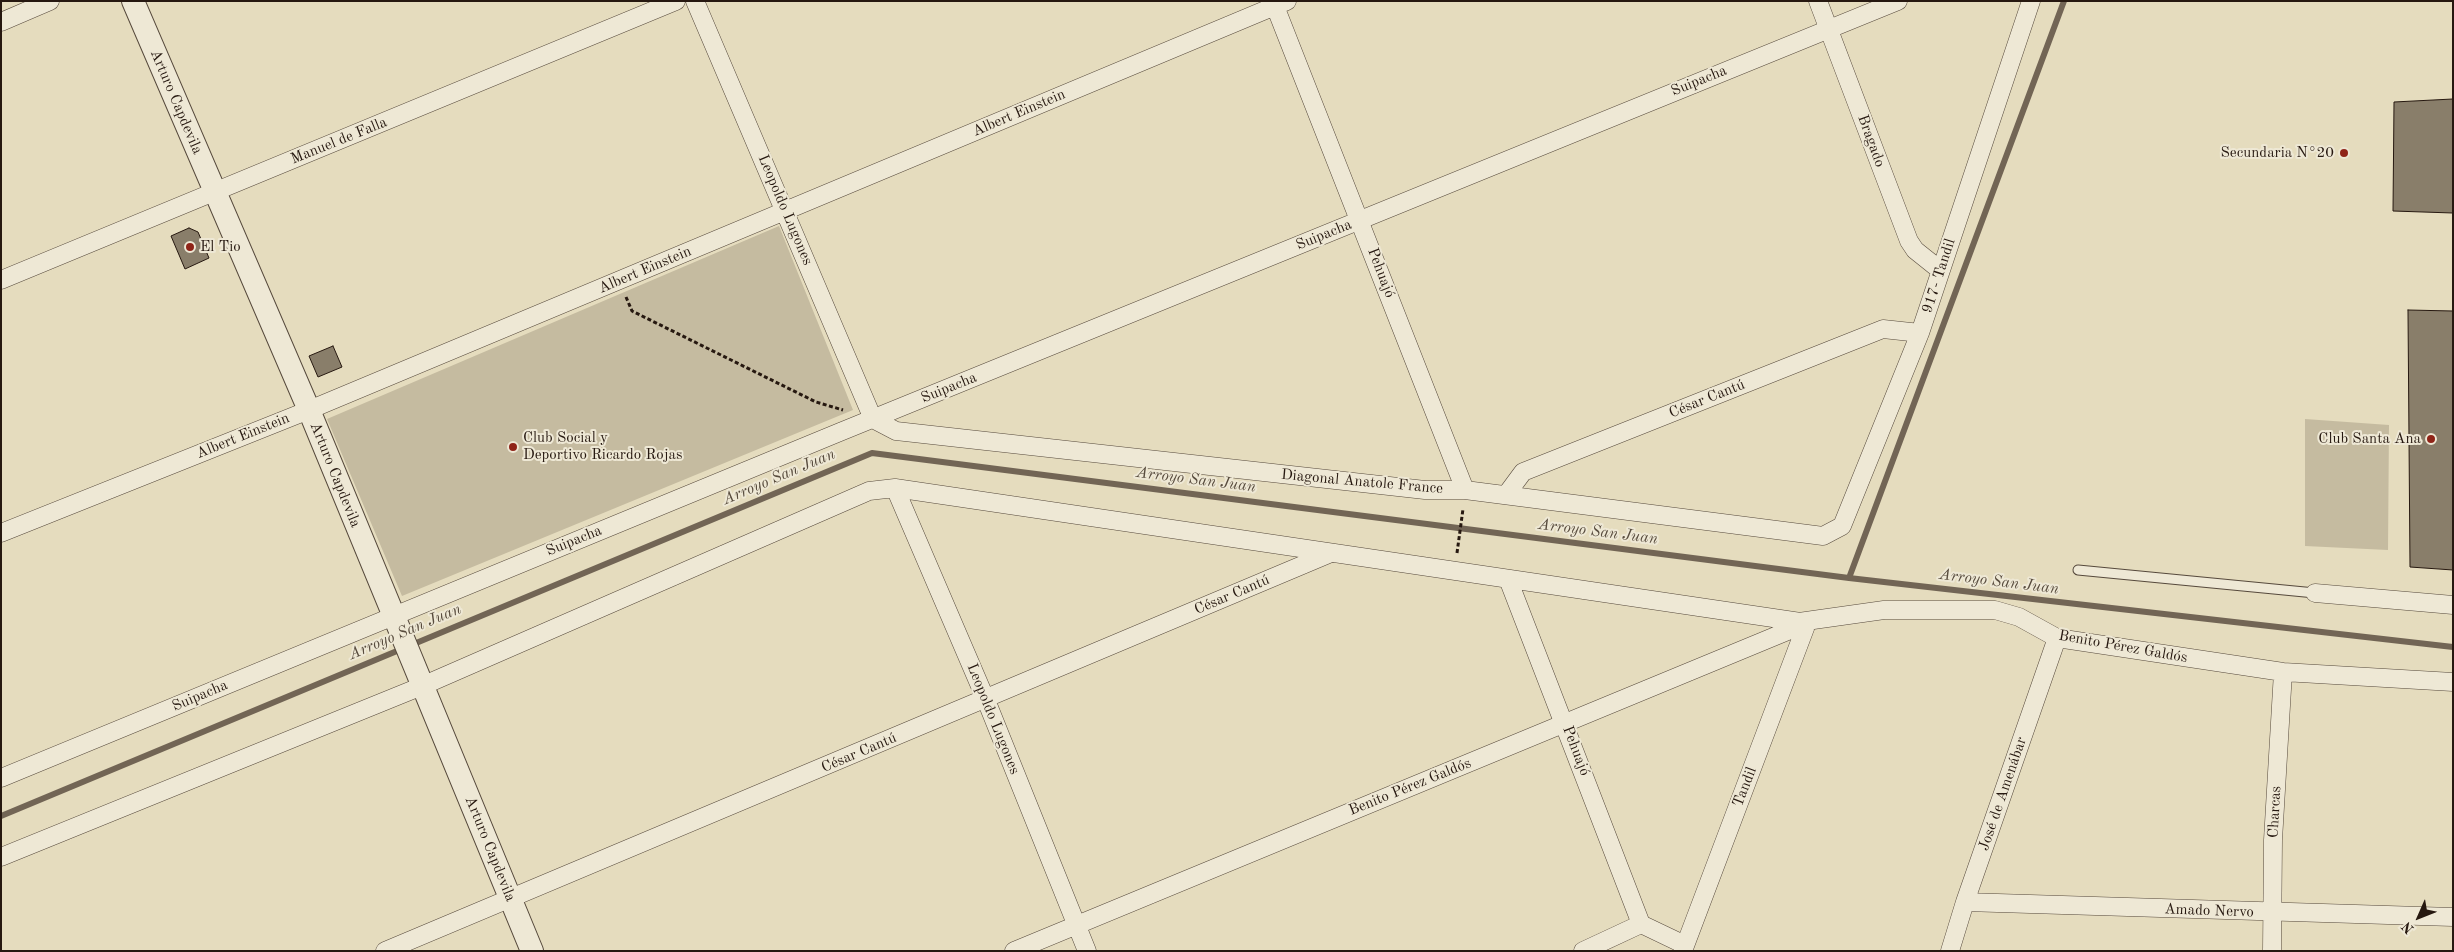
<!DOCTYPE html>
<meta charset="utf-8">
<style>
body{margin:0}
#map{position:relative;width:2454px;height:952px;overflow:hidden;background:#e5dcbe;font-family:"Old Standard TT",serif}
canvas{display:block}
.frame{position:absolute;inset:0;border:2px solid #261810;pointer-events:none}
.north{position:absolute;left:2394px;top:892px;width:50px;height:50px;-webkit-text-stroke:4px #eee8d5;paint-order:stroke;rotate:226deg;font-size:14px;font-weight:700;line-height:20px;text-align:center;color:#261810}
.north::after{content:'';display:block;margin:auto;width:18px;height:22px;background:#261810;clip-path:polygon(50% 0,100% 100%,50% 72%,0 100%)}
</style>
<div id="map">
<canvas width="2454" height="952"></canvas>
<div class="frame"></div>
<div class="north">N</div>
</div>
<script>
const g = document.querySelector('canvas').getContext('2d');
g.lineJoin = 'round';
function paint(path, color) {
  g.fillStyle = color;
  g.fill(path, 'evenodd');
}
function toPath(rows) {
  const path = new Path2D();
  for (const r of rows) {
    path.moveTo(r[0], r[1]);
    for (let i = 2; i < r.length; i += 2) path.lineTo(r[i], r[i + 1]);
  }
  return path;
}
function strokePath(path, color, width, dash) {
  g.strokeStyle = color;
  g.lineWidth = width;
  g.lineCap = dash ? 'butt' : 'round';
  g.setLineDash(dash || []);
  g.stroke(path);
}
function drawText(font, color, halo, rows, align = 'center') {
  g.font = font + ' "Old Standard TT",serif';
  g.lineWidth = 4;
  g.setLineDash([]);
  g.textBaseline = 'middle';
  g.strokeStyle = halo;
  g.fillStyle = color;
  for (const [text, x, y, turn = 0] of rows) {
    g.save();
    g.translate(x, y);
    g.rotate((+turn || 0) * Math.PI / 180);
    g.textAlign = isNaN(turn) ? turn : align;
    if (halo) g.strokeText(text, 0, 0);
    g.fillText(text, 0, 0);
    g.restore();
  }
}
const green = toPath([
 [779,226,853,410,402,596,327,419],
 [2305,419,2389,425,2388,550,2305,546]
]);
const stream = toPath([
 [1849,578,2064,1],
 [1,816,872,453,1849,578,2453,647]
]);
const building = toPath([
 [2453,99,2453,213,2393,211,2394,102,2453,99],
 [189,228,198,232,209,258,185,269,171,236,189,228],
 [2408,310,2453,311,2453,570,2410,567,2408,310],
 [333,346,342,367,318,377,309,356,333,346]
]);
const path = toPath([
 [626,297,632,311,816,402,843,410],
 [1457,553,1463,509]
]);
const service = toPath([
 [2078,570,2315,593]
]);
const minor = toPath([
 [695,1,873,419,896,431,1425,490,1465,490,1823,536,1842,526,1920,333,2031,1],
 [1273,1,1465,490],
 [1818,1,1909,241,1915,250,1940,270],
 [1,22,50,1],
 [1,280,676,1],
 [895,488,986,700,1087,951],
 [1506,495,1523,472,1883,329,1920,333],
 [1,533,309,410,1287,1],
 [1508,579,1641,924],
 [2315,593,2453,605],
 [1799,622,1884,610,1995,610,2019,617,2057,638,2283,672,2453,682],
 [1,778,840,432,1898,1],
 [1,857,422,686,869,491,895,488,1807,623],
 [1965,902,2453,917],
 [385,951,1331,553],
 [1014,951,1807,623],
 [1583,951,1641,924,1685,945],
 [1683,951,1807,623],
 [1950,951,1965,902,2057,638],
 [2272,951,2273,840,2283,672]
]);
const tertiary = toPath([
 [133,1,309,410,532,951]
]);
const markers = [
 [2344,153,5,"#8f2418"],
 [190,247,5,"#8f2418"],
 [2431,439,5,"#8f2418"],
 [513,447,5,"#8f2418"]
];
const streetNames = [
 ["Suipacha",1699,81,-22],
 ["Arturo Capdevila",176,102,67],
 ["Albert Einstein",1019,113,-23],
 ["Manuel de Falla",339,141,-22],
 ["Bragado",1871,141,70],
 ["Leopoldo Lugones",785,210,67],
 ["Suipacha",1324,235,-22],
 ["Albert Einstein",645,270,-23],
 ["Pehuajó",1381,273,69],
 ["917- Tandil",1939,276,-72],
 ["Suipacha",949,388,-22],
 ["César Cantú",1707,399,-22],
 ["Albert Einstein",243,436,-22],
 ["Arturo Capdevila",335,475,68],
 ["Diagonal Anatole France",1362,482,5],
 ["Suipacha",574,541,-22],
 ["César Cantú",1232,595,-23],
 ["Benito Pérez Galdós",2123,647,10],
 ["Suipacha",200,696,-23],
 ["Leopoldo Lugones",993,719,68],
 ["Pehuajó",1576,751,69],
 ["César Cantú",859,753,-23],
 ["Benito Pérez Galdós",1410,787,-22],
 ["Tandil",1745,787,-69],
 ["José de Amenábar",2003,794,-71],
 ["Charcas",2275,812,-87],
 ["Arturo Capdevila",490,849,68],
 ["Amado Nervo",2209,911,2]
];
const poiNames = [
 ["Secundaria N°20",2334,153],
 ["El Tio",200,247,"left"],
 ["Club Social y",523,438,"left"],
 ["Deportivo Ricardo Rojas",523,455,"left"],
 ["Club Santa Ana",2421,439]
];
const waterNames = [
 ["Arroyo San Juan",779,477,-23],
 ["Arroyo San Juan",1196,480,7],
 ["Arroyo San Juan",1598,532,7],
 ["Arroyo San Juan",1999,582,7],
 ["Arroyo San Juan",405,632,-23]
];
paint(green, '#c5bba0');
strokePath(stream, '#726555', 6);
paint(building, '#897e6a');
strokePath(building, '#261810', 1);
strokePath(service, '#56493c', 11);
strokePath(minor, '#56493c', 19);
strokePath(tertiary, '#56493c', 24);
strokePath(path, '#261810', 3, [4, 2.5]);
strokePath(service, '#eee8d5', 9);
strokePath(minor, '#eee8d5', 18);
strokePath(tertiary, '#eee8d5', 22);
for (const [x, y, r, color] of markers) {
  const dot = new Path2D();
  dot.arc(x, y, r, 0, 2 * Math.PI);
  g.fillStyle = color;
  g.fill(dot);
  strokePath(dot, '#eee8d5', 2);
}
drawText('15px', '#261810', '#eee8d5', streetNames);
drawText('15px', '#261810', '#eee8d5', poiNames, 'right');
drawText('italic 16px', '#584c3e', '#eee8d5', waterNames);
</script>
